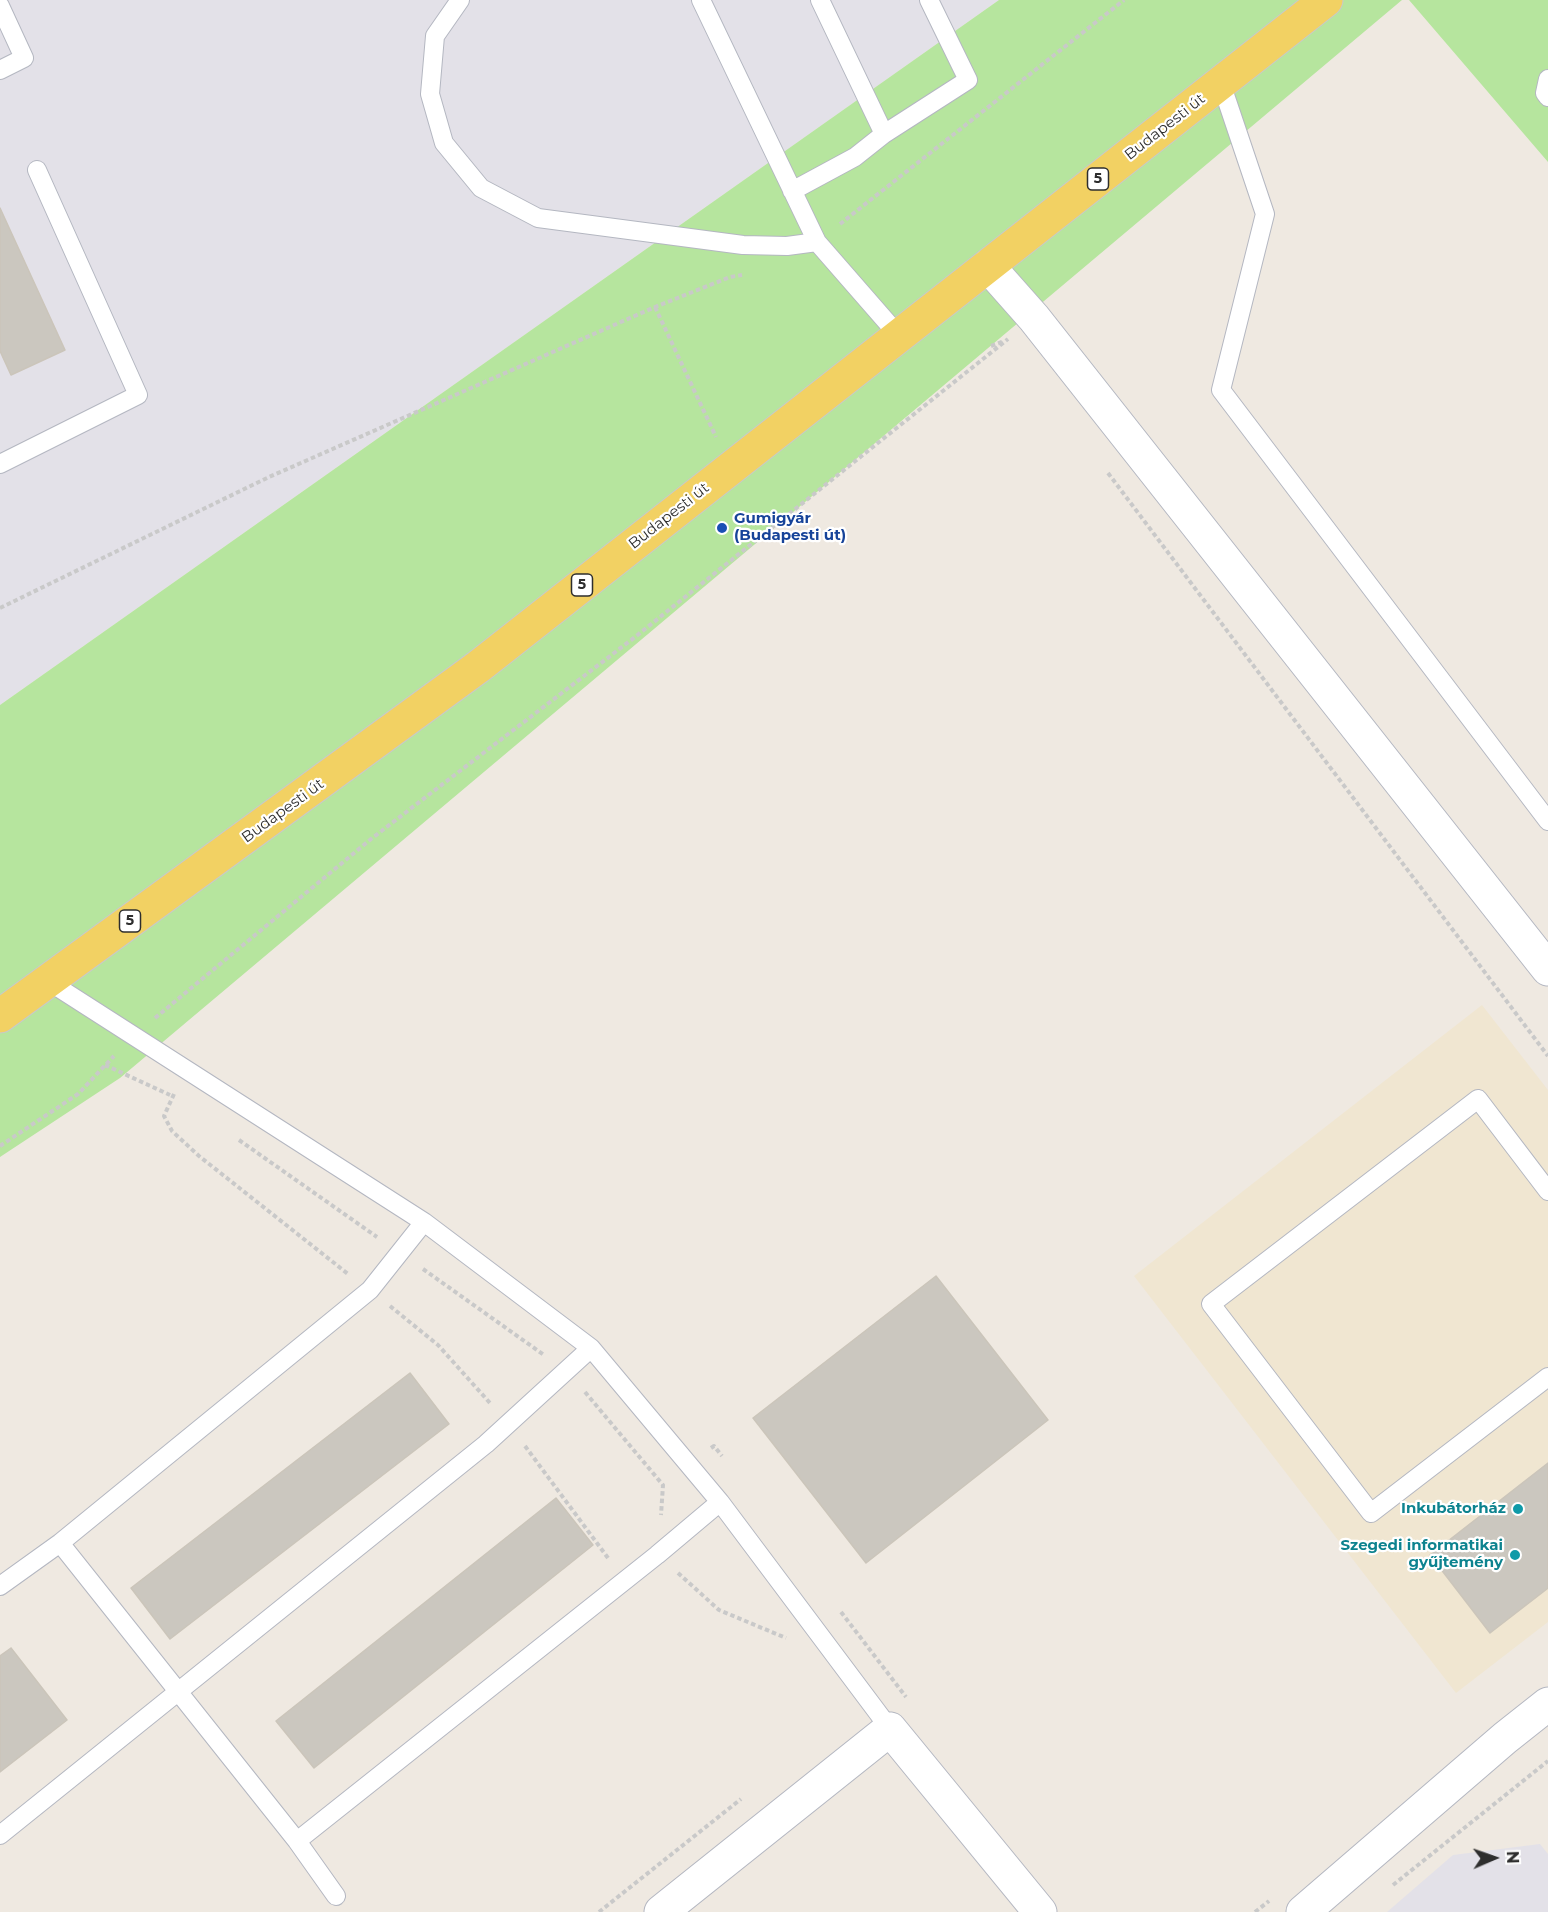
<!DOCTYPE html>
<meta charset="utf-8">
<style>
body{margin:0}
#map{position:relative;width:1548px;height:1912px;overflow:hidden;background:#efe9e1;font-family:Montserrat,sans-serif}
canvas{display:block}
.north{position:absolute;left:1464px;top:1828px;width:60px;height:60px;-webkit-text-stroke:4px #fff;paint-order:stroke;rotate:88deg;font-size:16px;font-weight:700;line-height:24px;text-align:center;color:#2e2e2e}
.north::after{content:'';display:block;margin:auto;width:21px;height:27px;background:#2e2e2e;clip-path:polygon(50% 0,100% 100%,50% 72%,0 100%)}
</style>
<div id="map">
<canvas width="1548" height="1912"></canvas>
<div class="north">N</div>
</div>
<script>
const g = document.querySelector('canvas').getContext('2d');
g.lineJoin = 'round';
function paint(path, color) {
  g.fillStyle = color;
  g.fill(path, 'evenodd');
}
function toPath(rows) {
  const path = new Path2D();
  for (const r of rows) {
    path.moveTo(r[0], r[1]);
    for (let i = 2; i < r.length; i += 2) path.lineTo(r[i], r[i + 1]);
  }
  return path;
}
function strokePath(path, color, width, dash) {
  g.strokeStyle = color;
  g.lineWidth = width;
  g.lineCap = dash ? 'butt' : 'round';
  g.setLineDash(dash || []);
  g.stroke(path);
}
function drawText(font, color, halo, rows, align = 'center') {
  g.font = font + ' Montserrat,sans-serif';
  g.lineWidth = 4.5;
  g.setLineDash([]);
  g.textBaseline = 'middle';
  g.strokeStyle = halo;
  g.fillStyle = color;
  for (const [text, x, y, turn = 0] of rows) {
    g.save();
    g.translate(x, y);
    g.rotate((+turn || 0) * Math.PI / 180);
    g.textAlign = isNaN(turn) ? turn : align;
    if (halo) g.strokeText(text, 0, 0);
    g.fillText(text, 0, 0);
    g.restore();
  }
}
const industrial = toPath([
 [0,0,999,0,0,705],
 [1540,1844,1548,1854,1548,1912,1387,1912,1453,1855]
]);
const education = toPath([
 [1482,1005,1548,1090,1548,1622,1456,1693,1134,1276]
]);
const green = toPath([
 [999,0,1402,0,120,1078,0,1157,0,705],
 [1409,0,1548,0,1548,162]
]);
const building = toPath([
 [0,208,65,350,11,375,0,351,0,208],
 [936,1276,1048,1420,866,1563,753,1418,936,1276],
 [410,1373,449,1424,170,1639,131,1588,410,1373],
 [1548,1463,1548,1588,1490,1633,1430,1555,1548,1463],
 [556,1498,593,1545,314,1768,276,1721,556,1498],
 [11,1648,67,1720,0,1772,0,1656,11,1648]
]);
const path = toPath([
 [840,224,1124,0],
 [655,307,716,437],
 [991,346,1002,342],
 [1108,473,1548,1056],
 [0,608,269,477,655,307,730,277,742,275],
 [155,1018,371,839,635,637,1008,339],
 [105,1065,170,1095],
 [174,1094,164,1116,172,1131,199,1156,348,1274],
 [239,1140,377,1237],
 [0,1146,78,1094,114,1056],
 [423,1269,544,1355],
 [390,1306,438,1345,490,1403],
 [585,1392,663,1485,661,1515],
 [525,1446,608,1558],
 [711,1448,714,1446,722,1456],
 [678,1573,719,1610,786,1638],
 [841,1612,906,1697],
 [1393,1885,1548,1761],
 [599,1912,741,1799],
 [1255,1912,1269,1901]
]);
const service = toPath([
 [460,0,435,36,430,94,444,143,481,188,538,218,743,245,787,246,817,242],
 [701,0,817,242,899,336],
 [0,6,24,58,0,70],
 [1548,79,1545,93,1548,97],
 [1221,83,1265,214,1221,390,1548,821],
 [884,134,968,80,929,0],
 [792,191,855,157,884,134,820,0],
 [0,464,138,395,37,170],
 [48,981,424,1222,591,1348,720,1502,890,1729],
 [1548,1191,1478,1099,1211,1304,1371,1513,1548,1377],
 [60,1543,297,1841,336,1896],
 [0,1586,60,1543,370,1290,424,1222],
 [0,1835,486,1444,591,1348],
 [297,1841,657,1555,720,1502]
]);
const minor = toPath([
 [988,266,1034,318,1548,969],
 [661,1912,890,1729,1040,1912],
 [1303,1912,1505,1738,1548,1704]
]);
const primary = toPath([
 [0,1016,478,667,1326,0]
]);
const markers = [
 [722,528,6,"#1a4fb4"],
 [1518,1509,6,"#0f9aa8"],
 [1515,1555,6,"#0f9aa8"]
];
const shields = [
 [1098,179,21],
 [582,585,21],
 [130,921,21]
];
const shieldNames = [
 ["5",1098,179],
 ["5",582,585],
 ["5",130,921]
];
const streetNames = [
 ["Budapesti út",1165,127,-38],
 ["Budapesti út",669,516,-38],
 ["Budapesti út",283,811,-36]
];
const transitNames = [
 ["Gumigyár",734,519],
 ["(Budapesti út)",734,536]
];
const cultureNames = [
 ["Inkubátorház",1506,1509],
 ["Szegedi informatikai",1503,1546],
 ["gyűjtemény",1503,1563]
];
paint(industrial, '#e3e1e8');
paint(education, '#f0e6d1');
paint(green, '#b6e59e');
paint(building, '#cbc7bf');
strokePath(building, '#cbc5ba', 1.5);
strokePath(service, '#b4b7c1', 20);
strokePath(minor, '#b4b7c1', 35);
strokePath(primary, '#c9c9c9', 35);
strokePath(path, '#c9c9c9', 4, [4.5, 3]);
strokePath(service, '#fff', 18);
strokePath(minor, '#fff', 33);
strokePath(primary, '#f2d163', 33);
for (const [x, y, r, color] of markers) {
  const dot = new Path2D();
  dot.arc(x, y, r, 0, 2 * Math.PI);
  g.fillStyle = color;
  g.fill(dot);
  strokePath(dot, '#fff', 2);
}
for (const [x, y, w] of shields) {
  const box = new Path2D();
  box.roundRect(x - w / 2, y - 11, w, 22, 4.5);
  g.fillStyle = '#fff';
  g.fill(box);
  strokePath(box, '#2e2e2e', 1.5);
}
drawText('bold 14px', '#2e2e2e', null, shieldNames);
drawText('15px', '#2e2e2e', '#fff', streetNames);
drawText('bold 15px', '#164399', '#fff', transitNames, 'left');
drawText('bold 15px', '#0d838f', '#fff', cultureNames, 'right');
</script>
